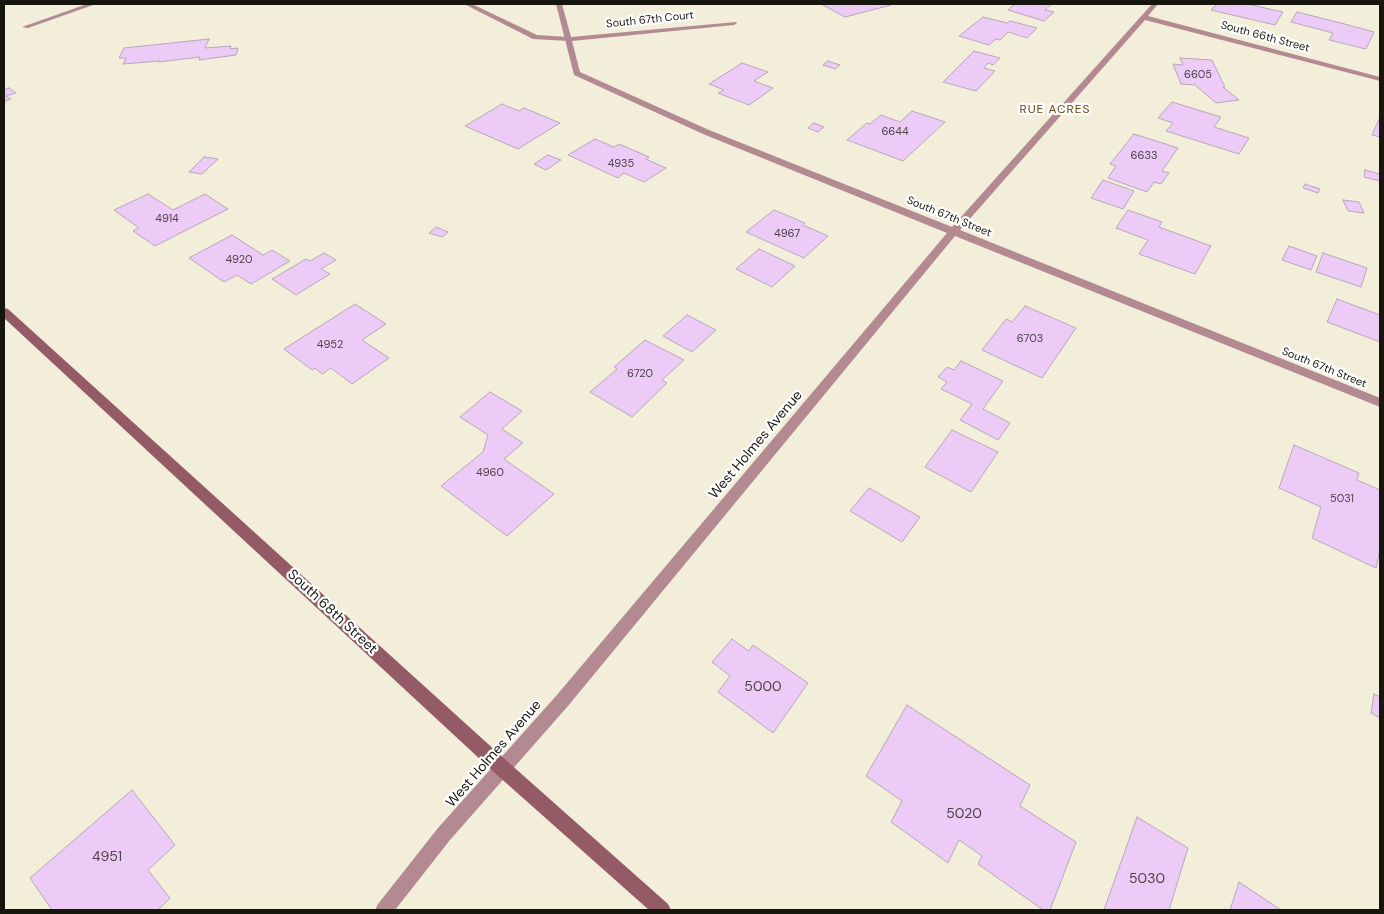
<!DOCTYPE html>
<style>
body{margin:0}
#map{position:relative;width:1384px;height:914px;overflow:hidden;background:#f2eed9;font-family:"DM Sans",sans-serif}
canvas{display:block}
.frame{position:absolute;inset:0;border:5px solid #16150e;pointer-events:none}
</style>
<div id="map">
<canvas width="1384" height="914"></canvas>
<div class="frame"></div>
</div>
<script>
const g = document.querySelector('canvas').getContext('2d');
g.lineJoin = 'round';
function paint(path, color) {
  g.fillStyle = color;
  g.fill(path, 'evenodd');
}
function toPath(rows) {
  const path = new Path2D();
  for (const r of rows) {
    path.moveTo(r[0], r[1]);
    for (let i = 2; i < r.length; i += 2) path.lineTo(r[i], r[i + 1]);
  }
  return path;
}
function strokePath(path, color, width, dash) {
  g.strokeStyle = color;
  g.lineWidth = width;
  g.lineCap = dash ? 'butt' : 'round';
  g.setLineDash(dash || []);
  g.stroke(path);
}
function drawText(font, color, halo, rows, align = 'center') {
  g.font = font + ' "DM Sans",sans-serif';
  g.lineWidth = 4.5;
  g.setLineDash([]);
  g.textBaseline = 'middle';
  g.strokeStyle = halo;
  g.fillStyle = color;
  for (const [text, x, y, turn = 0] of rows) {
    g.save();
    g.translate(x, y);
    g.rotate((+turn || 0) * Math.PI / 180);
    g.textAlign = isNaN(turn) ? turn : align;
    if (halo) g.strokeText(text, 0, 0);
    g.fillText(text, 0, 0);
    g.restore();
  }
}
const building = toPath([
 [821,4,888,4,891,5,845,17,821,4],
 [1011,4,1052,4,1045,10,1054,12,1044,21,1008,10,1013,5,1011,4],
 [1217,4,1247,4,1283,12,1275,25,1211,10,1217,4],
 [1297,12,1341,23,1374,32,1366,49,1329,40,1333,33,1291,22,1297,12],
 [983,17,1007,23,1010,21,1037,28,1027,38,1008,32,1000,40,996,39,989,45,959,36,983,17],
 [209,39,205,48,231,46,230,49,238,48,236,55,199,60,200,57,159,62,160,61,123,64,126,58,119,58,124,48,209,39],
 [974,51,1000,58,993,65,988,63,984,68,995,71,976,91,943,82,974,51],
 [1180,58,1212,60,1225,87,1223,87,1239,100,1216,103,1195,85,1181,84,1173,64,1183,65,1180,58],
 [828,61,840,65,835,69,823,65,828,61],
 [742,63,768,72,754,81,773,88,749,105,718,93,724,90,709,84,742,63],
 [9,88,16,93,6,96,11,99,4,102,4,90,9,88],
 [1172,102,1221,117,1214,127,1249,138,1239,154,1166,131,1173,123,1158,118,1172,102],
 [502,104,519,111,524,108,560,123,518,149,465,126,502,104],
 [912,111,945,122,903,161,847,140,867,123,870,124,881,115,900,122,912,111],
 [1380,117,1380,137,1372,135,1380,117],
 [814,123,824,127,818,132,808,128,814,123],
 [1134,134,1178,148,1162,171,1169,173,1161,184,1154,182,1147,192,1108,178,1116,166,1110,164,1134,134],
 [595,139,614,147,619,144,649,157,646,159,666,168,644,182,624,173,618,178,568,155,595,139],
 [548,155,561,160,546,170,534,164,548,155],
 [204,157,218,159,202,174,189,172,204,157],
 [1365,170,1380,174,1380,181,1364,177,1365,170],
 [1103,180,1134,191,1123,209,1091,198,1103,180],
 [1305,184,1320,189,1318,193,1303,188,1305,184],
 [148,194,173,210,205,194,228,209,155,246,133,231,139,228,114,210,148,194],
 [1343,200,1359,202,1364,213,1348,211,1343,200],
 [774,210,805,223,803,225,828,236,804,258,746,232,774,210],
 [1128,210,1162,222,1159,227,1211,246,1195,274,1139,254,1148,240,1116,228,1128,210],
 [436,227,448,232,442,237,429,233,436,227],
 [232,235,263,255,272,250,290,261,251,284,237,275,224,282,189,258,232,235],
 [1289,246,1317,256,1311,270,1282,260,1289,246],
 [759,249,795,266,772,287,736,269,759,249],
 [324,253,336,260,321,269,330,274,296,295,272,279,306,259,310,261,324,253],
 [1323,253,1367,268,1361,287,1316,272,1323,253],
 [1337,299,1380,315,1380,342,1327,322,1337,299],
 [355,304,386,324,362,340,389,358,352,384,331,368,322,374,315,368,312,370,284,349,355,304],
 [1025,306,1076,328,1042,378,982,350,1006,319,1012,322,1025,306],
 [687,315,716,330,692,352,663,336,687,315],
 [645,340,684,360,662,380,667,383,632,417,590,392,617,369,614,367,645,340],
 [961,361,1003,381,983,409,1010,423,998,440,960,420,972,404,941,389,947,382,938,377,947,367,954,370,961,361],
 [490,392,522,411,502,429,523,443,504,459,554,494,507,536,441,486,483,452,488,435,460,417,490,392],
 [952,430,998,452,971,492,925,467,952,430],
 [1294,445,1359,473,1357,480,1380,490,1380,549,1376,568,1312,538,1321,507,1279,488,1294,445],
 [869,488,920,517,902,542,850,511,869,488],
 [732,639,749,651,753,645,808,683,773,733,718,692,730,676,712,662,732,639],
 [1374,694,1380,697,1380,718,1371,713,1374,694],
 [907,705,1030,785,1020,806,1076,842,1050,910,1043,910,978,864,982,856,959,840,948,863,891,822,902,801,866,776,907,705],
 [132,790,175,845,148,870,170,898,158,910,52,910,30,878,132,790],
 [1137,817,1188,848,1169,910,1104,910,1137,817],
 [1239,882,1281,910,1230,910,1239,882]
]);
const lane = toPath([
 [87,4,96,4,28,28,22,27,87,4],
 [464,4,472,4,537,35,569,37,573,39,569,41,533,39,464,4]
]);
const street = toPath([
 [556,4,562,4,571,37,736,22,737,23,734,25,572,41,580,72,709,130,952,227,1152,4,1158,4,1148,16,1380,77,1380,81,1145,20,960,230,1380,398,1380,407,955,236,568,706,450,840,395,910,375,910,378,904,438,828,556,696,947,233,703,134,574,75,556,4]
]);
const secondary = toPath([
 [4,308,8,309,508,762,668,904,671,910,649,910,496,774,4,318,4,308]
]);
const farStreetnames = [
 ["South 67th Court",650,20,-6],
 ["South 66th Street",1265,37,15],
 ["South 67th Street",949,217,22],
 ["South 67th Street",1324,368,22]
];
const numberNames = [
 ["6605",1198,75],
 ["6644",895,132],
 ["6633",1144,156],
 ["4935",621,164],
 ["4914",167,219],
 ["4967",787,234],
 ["4920",239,260],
 ["6703",1030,339],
 ["4952",330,345],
 ["6720",640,374],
 ["4960",490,473],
 ["5031",1342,499]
];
const farNeighbourhoodnames = [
 ["RUE ACRES",1055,110]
];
const streetNames = [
 ["West Holmes Avenue",756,445,-50],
 ["South 68th Street",332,612,43],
 ["West Holmes Avenue",494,754,-49]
];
const nearNumbernames = [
 ["5000",763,687],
 ["5020",964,814],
 ["4951",107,857],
 ["5030",1147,879]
];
paint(building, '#eccbf6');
strokePath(building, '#b5a8b9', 1);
paint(lane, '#b38a92');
paint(street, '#b38a92');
paint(secondary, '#945b67');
drawText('11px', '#16150e', '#fff', farStreetnames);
drawText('11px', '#4c4248', null, numberNames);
g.letterSpacing = '1px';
drawText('12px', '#684513', '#fff', farNeighbourhoodnames);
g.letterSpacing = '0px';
drawText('14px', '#16150e', '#fff', streetNames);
drawText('14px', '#4c4248', null, nearNumbernames);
</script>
